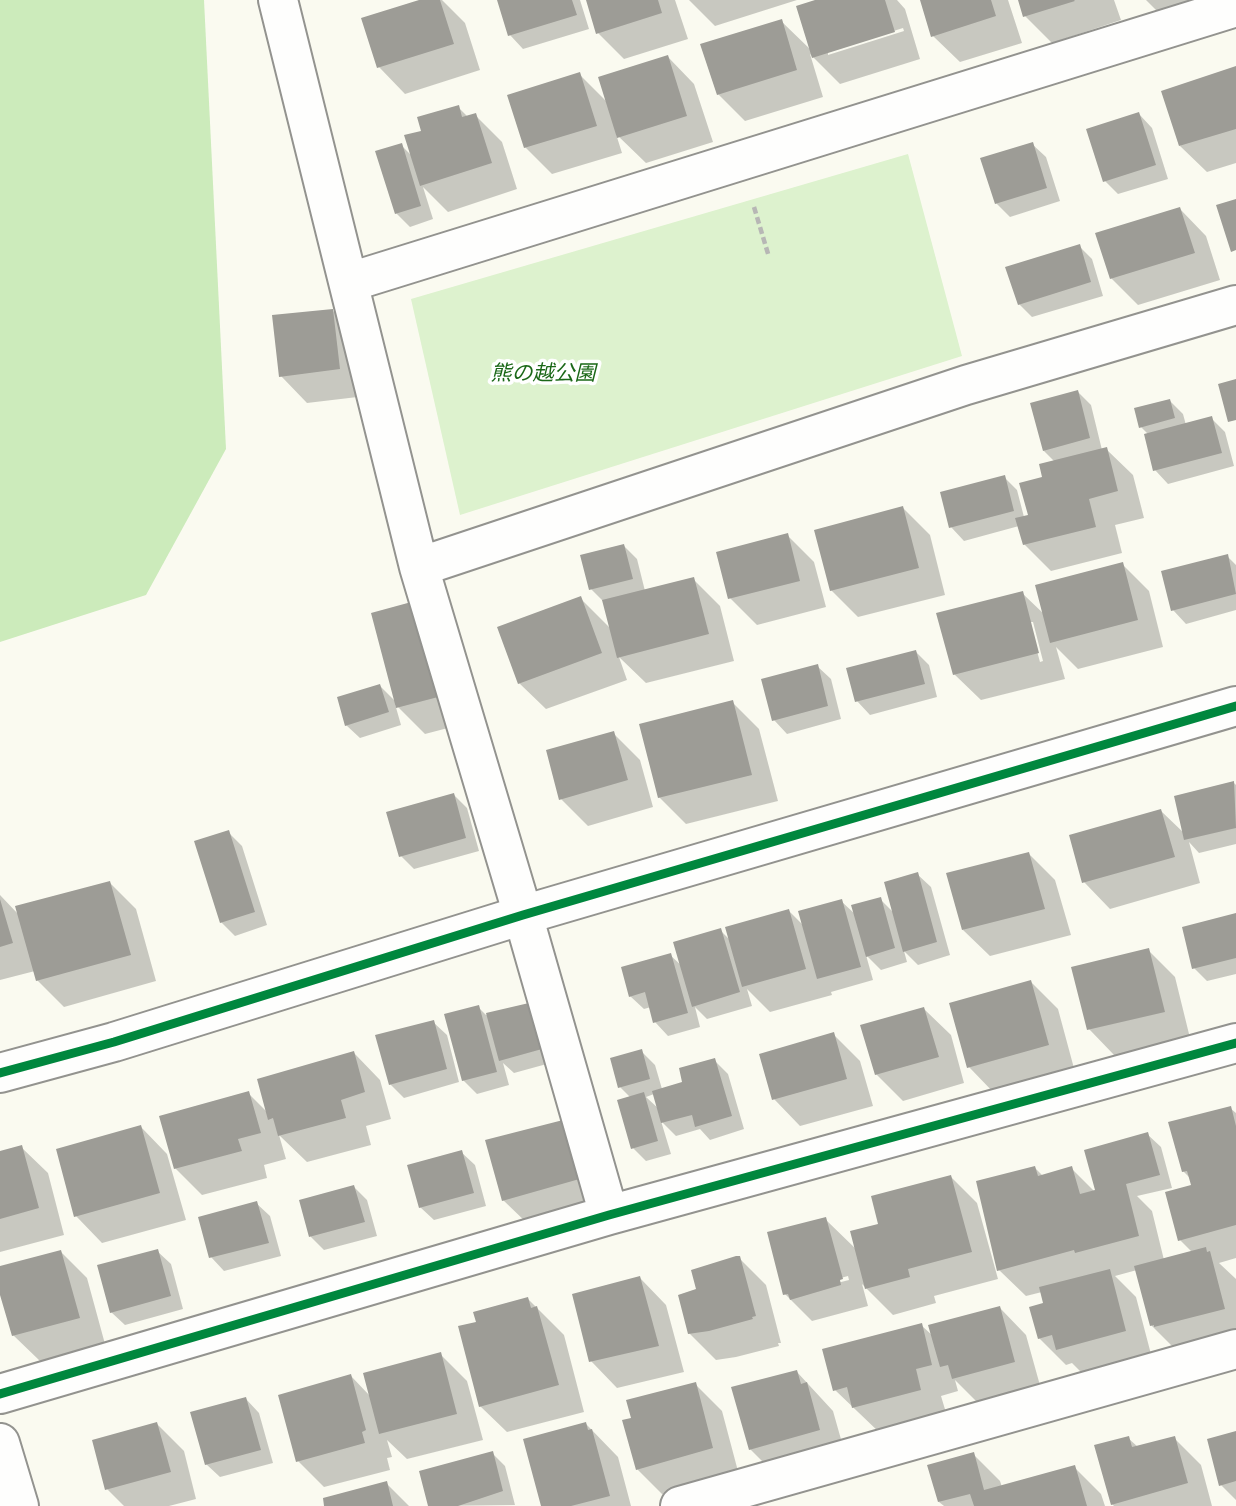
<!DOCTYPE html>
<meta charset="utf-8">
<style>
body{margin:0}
canvas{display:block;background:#fafaf0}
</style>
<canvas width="1236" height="1506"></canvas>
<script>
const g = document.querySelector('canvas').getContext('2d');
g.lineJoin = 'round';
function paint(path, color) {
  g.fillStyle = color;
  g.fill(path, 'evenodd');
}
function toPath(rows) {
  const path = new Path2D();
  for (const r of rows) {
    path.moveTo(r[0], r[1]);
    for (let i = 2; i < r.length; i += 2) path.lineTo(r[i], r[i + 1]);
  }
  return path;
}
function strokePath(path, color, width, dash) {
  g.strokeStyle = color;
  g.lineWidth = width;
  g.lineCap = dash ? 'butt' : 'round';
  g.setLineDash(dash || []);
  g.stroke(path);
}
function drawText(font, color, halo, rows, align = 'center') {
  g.font = font + ' "PT Serif","Noto Sans JP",serif';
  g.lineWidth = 7;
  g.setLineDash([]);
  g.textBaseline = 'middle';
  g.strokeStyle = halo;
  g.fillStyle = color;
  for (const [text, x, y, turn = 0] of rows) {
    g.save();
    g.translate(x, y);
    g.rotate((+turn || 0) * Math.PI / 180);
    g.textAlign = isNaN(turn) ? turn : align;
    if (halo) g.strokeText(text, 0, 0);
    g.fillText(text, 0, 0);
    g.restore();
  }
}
const green = toPath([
 [908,154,962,356,460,515,411,299]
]);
const forest = toPath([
 [0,0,204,0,226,449,146,595,0,642]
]);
const shadow = toPath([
 [425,0,442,0,465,23,480,70,405,94,379,67,364,19],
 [499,0,580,0,589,29,523,49,510,35],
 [587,0,675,0,688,39,624,59,598,33],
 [689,0,797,0,715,26],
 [821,0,897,0,905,9,920,59,840,84,810,54,823,97,745,121,718,94,781,21,812,51],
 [903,28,904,31,828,55,828,52],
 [922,0,1008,0,1022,43,960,62,933,36],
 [1020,0,1114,0,1121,20,1052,43,1025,16],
 [1146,0,1224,0,1165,19],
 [668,57,694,84,713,142,646,163,616,134,622,153,552,174,525,147,579,74,608,103],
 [1236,68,1236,163,1207,172,1180,146],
 [458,107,468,117,475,115,502,142,517,189,448,212,423,187,433,219,410,227,396,213,401,145,412,156,423,132],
 [1139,114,1152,128,1168,179,1118,194,1105,181],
 [1032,144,1046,157,1060,201,1010,217,996,203],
 [1180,209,1206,236,1220,280,1138,305,1111,278],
 [1079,246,1092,259,1103,296,1032,317,1019,304],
 [333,311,359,337,366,396,307,403,281,376],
 [1078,392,1091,405,1102,450,1106,449,1133,475,1144,518,1115,525,1122,553,1051,571,1024,544,1019,526,964,541,951,527,1004,477,1017,490,1024,517,1030,516,1044,478,1055,462,1044,451],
 [1170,401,1183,414,1186,425,1211,418,1225,432,1234,466,1168,484,1155,470,1148,434,1141,427],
 [903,508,930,535,945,595,858,617,831,590],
 [787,535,814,562,826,607,757,625,730,598],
 [624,546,637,559,645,591,693,579,720,606,734,661,646,683,619,657,627,680,546,709,519,683,580,598,612,630,605,603,591,589],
 [1227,556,1236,565,1236,610,1186,624,1173,610],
 [1122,564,1149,591,1163,647,1078,669,1056,647,1065,679,981,700,954,674,1022,593,1045,615],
 [1029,622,1033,622,1043,661,1040,662],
 [373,614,467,723,425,734,395,704,401,725,360,738,346,725,380,686,397,703],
 [916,652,929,665,937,697,870,715,857,701],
 [817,666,831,679,841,719,787,734,774,720],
 [732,702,759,729,778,801,686,824,659,797],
 [613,733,640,760,653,807,588,826,561,799],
 [1234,783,1236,785,1236,844,1199,853,1189,842,1200,883,1110,909,1084,882,1161,811,1185,834],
 [454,795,467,808,479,851,414,869,401,856],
 [228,832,242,846,267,925,235,936,221,922],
 [1029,854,1055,880,1071,935,990,956,963,930],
 [917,874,931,887,950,955,918,965,904,951,907,962,881,970,866,955,873,980,831,992,832,995,770,1012,747,989,752,1006,707,1019,695,1007,700,1027,668,1036,655,1022,651,1007,644,1009,630,996,670,955,682,966,720,930,731,941,789,911,804,926,841,901,856,915,880,899,894,913],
 [110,883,136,909,156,981,64,1007,37,980,35,971,0,980,0,895,19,915],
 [1236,915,1236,974,1207,981,1194,968],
 [1148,950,1175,977,1190,1038,1115,1056,1089,1029],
 [1031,982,1058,1009,1075,1072,995,1094,969,1067],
 [528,1004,554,1062,514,1073,503,1063,509,1085,477,1094,463,1080,478,1007,486,1015],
 [924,1009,951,1035,964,1083,903,1101,876,1074],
 [433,1022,447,1035,459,1082,404,1098,390,1084],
 [833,1034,860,1061,873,1106,800,1126,774,1099],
 [641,1051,655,1065,662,1089,684,1083,714,1060,728,1074,744,1129,710,1140,700,1129,676,1136,661,1121,671,1154,646,1161,633,1148,631,1098,620,1087],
 [654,1094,659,1109,646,1097],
 [354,1053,380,1080,391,1119,366,1126,371,1145,307,1162,279,1135,286,1159,264,1165,267,1178,202,1195,175,1168,248,1093,268,1113],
 [1230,1108,1236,1113,1236,1258,1219,1263,1236,1279,1236,1339,1178,1352,1151,1325,1137,1270,1115,1276,1136,1297,1152,1358,1084,1375,1072,1363,1066,1365,1039,1338,1045,1304,1042,1292,1026,1296,999,1270,1035,1168,1043,1176,1071,1168,1099,1196,1147,1134,1161,1147,1172,1188,1137,1196,1152,1211,1164,1260,1192,1252,1180,1240,1193,1186,1192,1180,1183,1171],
 [566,1121,608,1205,530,1226,503,1200],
 [141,1127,167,1154,186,1220,102,1243,76,1216],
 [21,1147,48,1173,64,1235,0,1252,0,1152],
 [461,1152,475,1165,486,1206,434,1220,420,1207],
 [951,1177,977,1203,998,1279,934,1296,936,1303,893,1315,862,1284,868,1306,812,1321,785,1294,825,1219,857,1250,880,1225],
 [848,1276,849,1280,801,1292,801,1289],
 [354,1187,367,1200,377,1236,324,1250,311,1237,301,1201],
 [256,1203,270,1216,281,1256,224,1271,211,1257],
 [157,1251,171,1264,183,1309,125,1325,111,1312],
 [61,1252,87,1278,105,1344,40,1361,13,1335,0,1288,0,1268],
 [739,1258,766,1285,781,1343,778,1343,779,1346,736,1357,716,1360,689,1333,698,1291],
 [640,1278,666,1305,684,1372,617,1388,591,1361],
 [528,1299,564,1335,584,1412,507,1432,480,1406],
 [1000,1308,1026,1335,1041,1389,980,1405,955,1380,958,1391,941,1396,947,1416,881,1434,835,1390,921,1325,933,1336],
 [440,1354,467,1381,483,1440,407,1459,387,1440,392,1457,387,1458,390,1470,324,1487,298,1461,351,1376,370,1396],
 [797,1372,833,1411,846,1457,777,1476,750,1449],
 [695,1384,722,1411,739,1475,664,1496,637,1469],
 [246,1399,259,1413,273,1463,220,1477,206,1464],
 [157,1424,184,1451,196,1499,169,1506,124,1506,107,1489],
 [586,1424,618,1457,631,1506,543,1506],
 [1236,1433,1236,1500,1221,1485],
 [1128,1438,1138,1447,1174,1438,1201,1465,1212,1506,1114,1506,1112,1504],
 [492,1453,505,1466,515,1505,430,1506],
 [973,1454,1000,1481,1002,1487,1074,1467,1101,1494,1105,1506,944,1506,939,1502],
 [386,1483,409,1506,327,1506]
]);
const building = toPath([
 [419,0,440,0,454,44,377,68,361,18],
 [497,0,572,0,577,15,508,36],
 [586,0,658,0,662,13,596,34],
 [815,0,885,0,895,32,812,58,796,6],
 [920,0,991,0,996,16,931,37],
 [1018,0,1074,0,1075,1,1023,17],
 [782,19,797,70,717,95,700,44],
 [668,55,687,116,617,138,598,77],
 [1236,66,1236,129,1179,146,1161,91],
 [580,72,597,126,524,148,507,95],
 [459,105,462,117,476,113,492,163,420,186,404,135,421,131,417,117],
 [1139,112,1156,165,1103,182,1086,129],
 [1033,142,1047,188,995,204,980,158],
 [402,143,421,206,395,214,375,151],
 [1236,199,1236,250,1231,252,1216,205],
 [1180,207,1195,253,1110,279,1095,233],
 [1080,244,1091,282,1018,305,1005,267],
 [333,309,340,369,279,377,272,315],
 [1236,379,1236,420,1228,422,1218,384],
 [1078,390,1090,438,1043,451,1030,403],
 [1170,399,1175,418,1139,428,1134,408],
 [1212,416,1222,453,1153,471,1144,434],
 [1107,447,1118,491,1089,499,1096,527,1023,545,1015,518,1028,515,1019,483,1042,477,1039,464],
 [1005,475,1014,511,949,528,940,492],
 [903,506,919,568,830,591,814,530],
 [788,533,800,581,728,599,716,552],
 [624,544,633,579,589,590,580,555],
 [1228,554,1236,594,1171,611,1161,571],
 [1123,562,1138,620,1050,643,1035,585],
 [694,577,709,634,617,658,602,600],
 [1023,591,1039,653,953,675,936,613],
 [581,596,602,653,518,684,497,627],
 [415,601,442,696,396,708,371,613],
 [916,650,925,684,855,702,846,668],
 [818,664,828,706,772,721,761,679],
 [380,684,389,712,345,726,337,697],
 [733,700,752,775,658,798,639,724],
 [614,731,628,780,559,800,546,750],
 [1234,781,1236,828,1184,840,1174,796],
 [454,793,466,838,399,857,386,812],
 [1161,809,1175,857,1082,883,1069,835],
 [229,830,255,912,220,923,194,841],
 [1029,852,1045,909,962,930,946,873],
 [918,872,937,942,903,952,884,882],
 [110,881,131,955,36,981,15,906],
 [881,897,895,948,866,957,851,905],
 [0,899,13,943,0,947],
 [842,899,861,967,817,979,798,911],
 [789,909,806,969,742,987,725,927],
 [1236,913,1236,958,1192,969,1182,927],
 [721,928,740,992,692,1007,673,942],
 [1149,948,1165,1012,1087,1030,1071,967],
 [671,953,688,1013,653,1023,645,992,629,997,621,967],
 [1031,980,1049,1045,967,1068,949,1003],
 [529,1003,542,1049,499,1061,486,1013],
 [479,1005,497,1072,462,1081,444,1014],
 [924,1007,939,1057,875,1075,860,1025],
 [434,1020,447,1069,389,1085,375,1035],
 [834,1032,847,1079,772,1100,759,1054],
 [642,1049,650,1079,618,1088,610,1058],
 [354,1051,365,1092,341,1100,346,1118,278,1136,273,1118,268,1120,257,1079],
 [715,1058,732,1116,695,1127,692,1115,661,1123,652,1091,682,1082,679,1068],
 [249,1091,261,1133,238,1139,242,1151,174,1169,159,1116],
 [644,1092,658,1141,631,1149,617,1100],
 [1231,1106,1236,1126,1236,1225,1178,1241,1165,1192,1191,1185,1187,1171,1182,1172,1168,1122],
 [567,1119,583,1178,502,1201,485,1140],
 [141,1125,160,1193,74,1217,56,1149],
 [1148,1132,1160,1175,1126,1184,1139,1236,1075,1253,1074,1250,997,1271,976,1181,1035,1166,1038,1176,1072,1166,1080,1194,1095,1190,1084,1150],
 [22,1145,39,1208,0,1219,0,1151],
 [462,1150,474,1193,419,1208,407,1165],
 [951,1175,972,1252,908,1269,910,1277,865,1289,850,1231,878,1224,871,1196],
 [354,1185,365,1222,309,1237,299,1200],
 [257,1201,269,1243,209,1258,198,1217],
 [826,1217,843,1279,840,1280,841,1285,790,1300,788,1294,783,1295,767,1232],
 [1206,1247,1207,1252,1210,1251,1225,1309,1154,1327,1154,1325,1150,1326,1134,1266],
 [158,1249,171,1296,110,1313,97,1265],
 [61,1250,80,1318,12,1336,0,1295,0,1266],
 [736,1256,740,1256,756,1316,752,1317,753,1319,709,1331,688,1334,678,1295,696,1289,691,1270],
 [1110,1269,1126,1331,1056,1350,1052,1335,1038,1339,1029,1307,1043,1303,1039,1287],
 [640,1276,659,1346,589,1362,572,1294],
 [528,1297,531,1308,537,1306,559,1385,479,1407,458,1326,476,1322,473,1312],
 [1000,1306,1015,1362,952,1379,948,1365,940,1367,928,1325],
 [922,1323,932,1365,916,1369,921,1390,852,1408,847,1387,833,1391,822,1349],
 [441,1352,457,1414,379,1434,363,1373],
 [797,1370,801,1384,807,1382,820,1430,749,1450,731,1387],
 [351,1374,366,1430,362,1432,365,1443,296,1462,278,1395],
 [696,1382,713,1448,636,1470,622,1420,631,1418,626,1400],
 [246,1397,261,1450,205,1465,190,1412],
 [157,1422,171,1472,105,1490,92,1440],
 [586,1422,588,1430,592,1429,610,1496,571,1506,541,1506,523,1439],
 [1236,1431,1236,1481,1219,1486,1207,1439],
 [1129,1436,1132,1447,1175,1436,1188,1483,1111,1505,1094,1445],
 [493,1451,503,1491,458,1506,428,1506,419,1471],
 [974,1452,984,1490,1075,1465,1087,1506,974,1506,970,1494,938,1502,927,1465],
 [387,1481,393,1506,324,1506,323,1498]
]);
const path = toPath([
 [754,207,769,257]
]);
const minor = toPath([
 [278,0,419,567,523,915,609,1215],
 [350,282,1236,7],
 [419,567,966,385,1236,305],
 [0,1394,609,1215,1236,1043],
 [0,1443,19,1506],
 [680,1506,1236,1349]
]);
const tertiary = toPath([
 [0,1073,114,1042,523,915,1236,706]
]);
const cycleway = toPath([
 [0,1073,114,1042,523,915,1236,706],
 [0,1394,609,1215,1236,1043]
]);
const parkNames = [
 ["熊の越公園",543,374]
];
paint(green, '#ddf2ce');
paint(forest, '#ccebbb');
paint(shadow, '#0003');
paint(building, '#9d9c96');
strokePath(minor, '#93938f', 42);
strokePath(tertiary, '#93938f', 42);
strokePath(path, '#b7b7b5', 4.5, [7, 3.5]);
strokePath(minor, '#fefefd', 38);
strokePath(tertiary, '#fefefd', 38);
strokePath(cycleway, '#00873e', 9);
drawText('italic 21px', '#1b6818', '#fff', parkNames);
</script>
